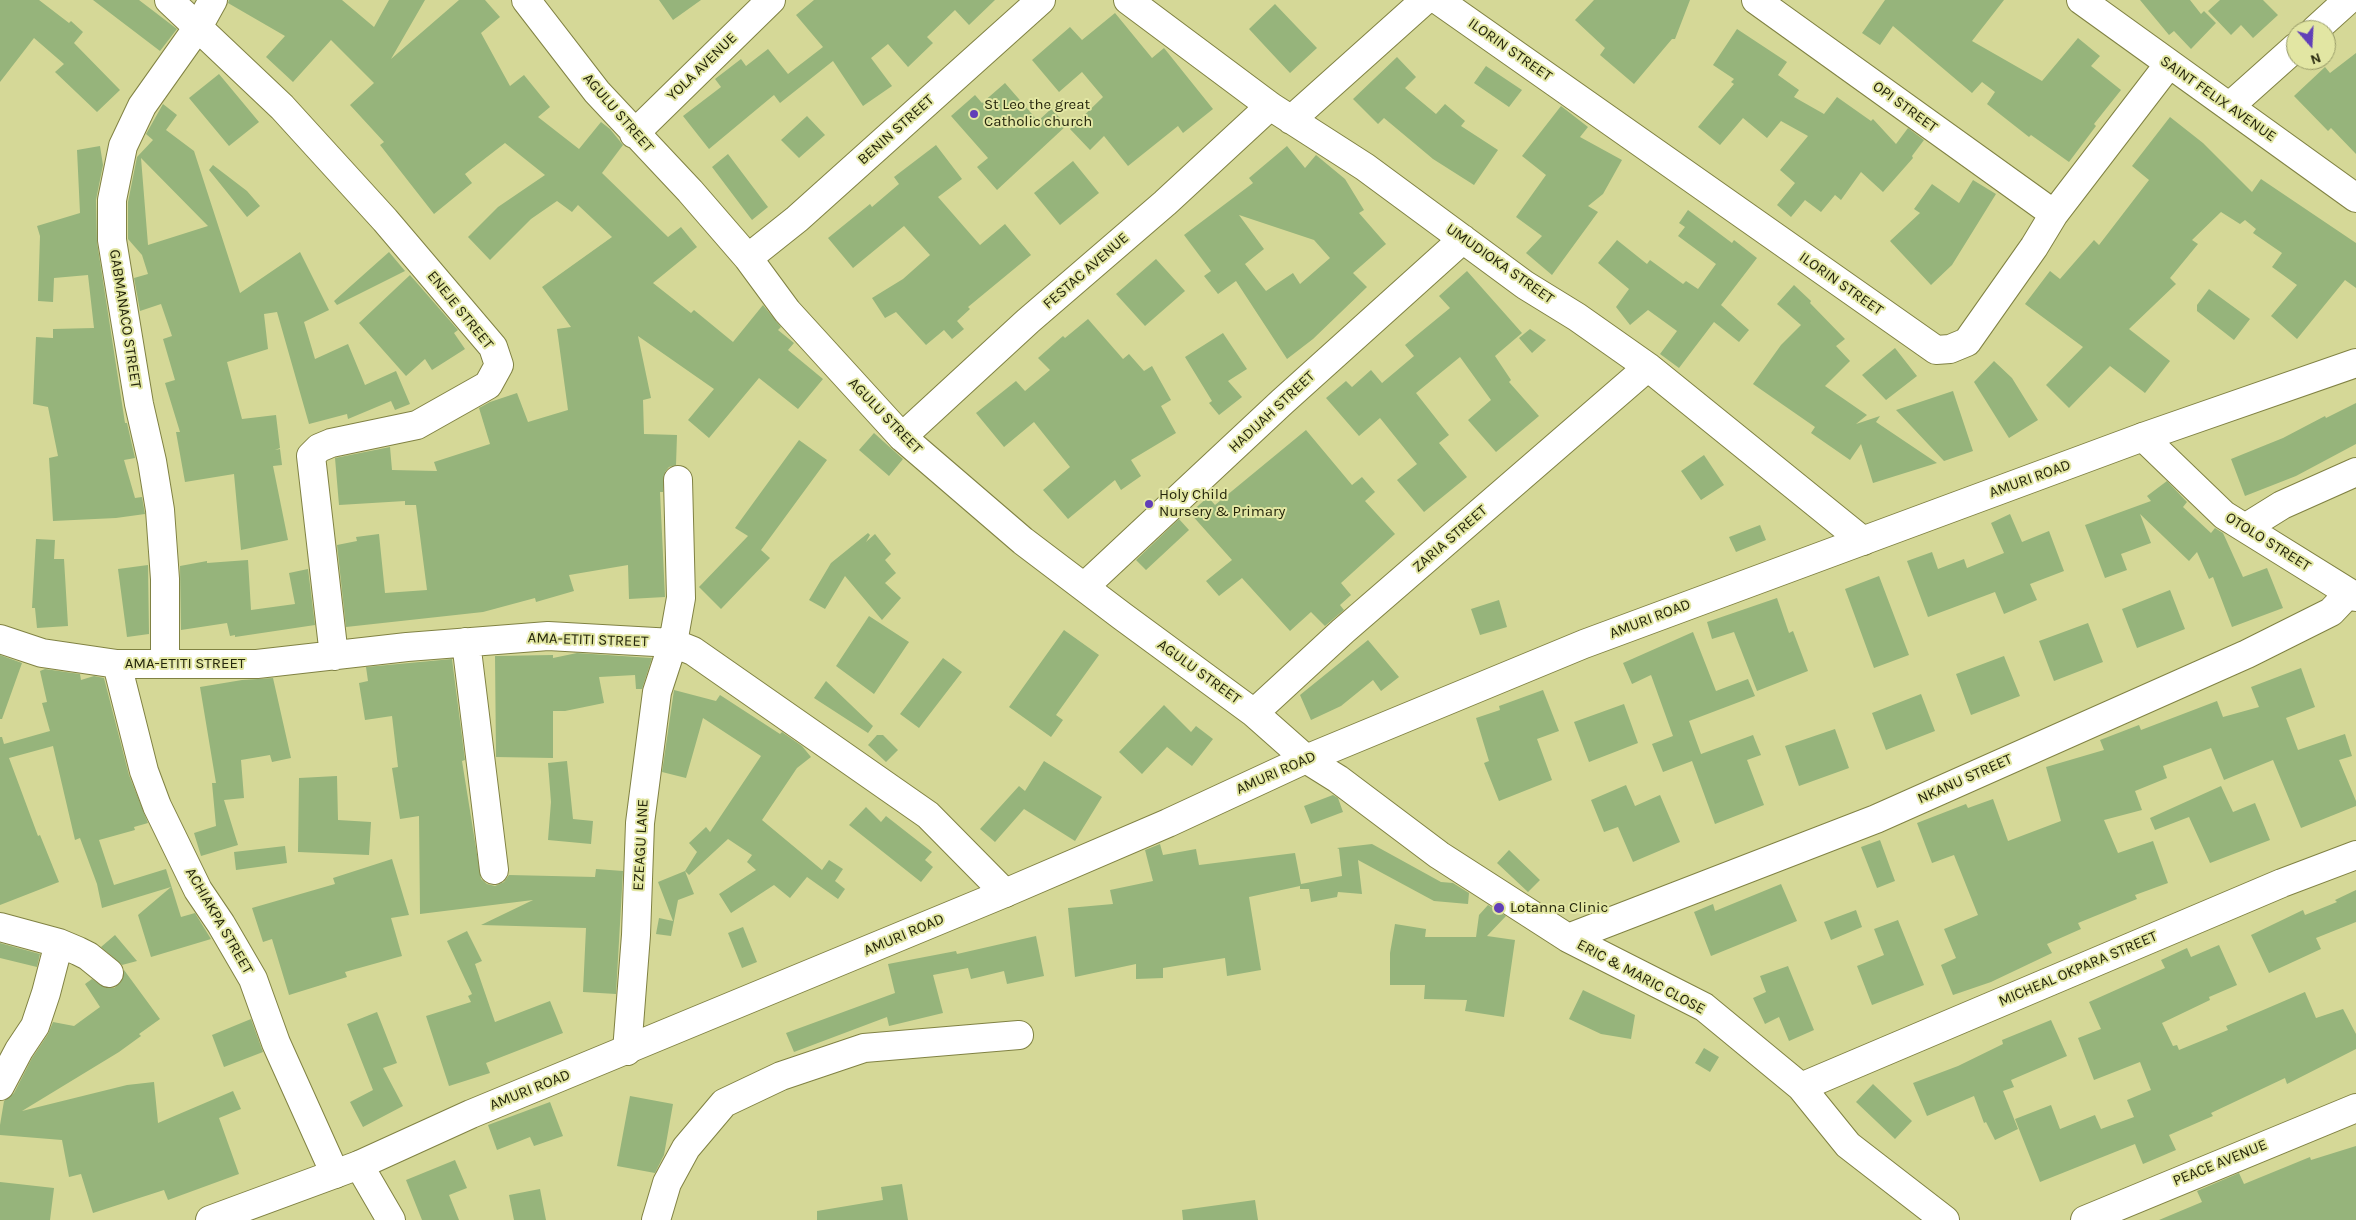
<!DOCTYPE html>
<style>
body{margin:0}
#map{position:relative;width:2356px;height:1220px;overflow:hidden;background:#d5d897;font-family:Karla,sans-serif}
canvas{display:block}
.north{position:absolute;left:2286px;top:20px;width:50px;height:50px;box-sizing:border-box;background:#e2e6a3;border:1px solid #969967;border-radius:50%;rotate:161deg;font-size:14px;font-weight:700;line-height:20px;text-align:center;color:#25260c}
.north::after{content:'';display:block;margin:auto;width:18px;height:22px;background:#613fb8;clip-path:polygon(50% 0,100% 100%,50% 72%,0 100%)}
</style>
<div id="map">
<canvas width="2356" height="1220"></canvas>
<div class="north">N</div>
</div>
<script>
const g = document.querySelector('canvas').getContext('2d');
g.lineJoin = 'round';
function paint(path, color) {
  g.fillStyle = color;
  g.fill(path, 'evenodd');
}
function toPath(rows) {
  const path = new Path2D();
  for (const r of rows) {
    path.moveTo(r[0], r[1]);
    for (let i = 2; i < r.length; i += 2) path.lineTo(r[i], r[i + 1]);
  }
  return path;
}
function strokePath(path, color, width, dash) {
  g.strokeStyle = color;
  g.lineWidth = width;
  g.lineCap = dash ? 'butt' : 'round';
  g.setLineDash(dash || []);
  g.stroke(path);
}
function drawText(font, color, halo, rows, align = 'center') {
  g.font = font + ' Karla,sans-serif';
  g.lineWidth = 4;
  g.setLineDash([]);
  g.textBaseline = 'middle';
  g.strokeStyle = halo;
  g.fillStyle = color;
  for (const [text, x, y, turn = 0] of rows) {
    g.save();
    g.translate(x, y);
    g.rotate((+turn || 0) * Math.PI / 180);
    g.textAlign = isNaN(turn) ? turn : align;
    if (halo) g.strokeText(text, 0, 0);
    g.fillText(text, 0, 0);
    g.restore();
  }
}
const building = toPath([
 [0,0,39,0,69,23,71,21,83,32,74,43,120,90,97,112,55,72,64,64,34,38,0,82],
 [93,0,139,0,177,29,160,51],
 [229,0,342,0,374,27,389,0,425,0,391,59,459,0,485,0,500,17,481,33,510,86,524,75,550,107,538,117,579,149,601,122,610,129,623,145,602,173,668,237,681,227,697,247,653,283,691,313,694,310,733,342,763,305,781,327,778,330,794,343,788,350,823,379,798,409,759,378,709,438,688,420,714,389,638,336,651,398,643,400,644,434,677,435,676,465,669,467,665,472,663,492,660,492,665,597,629,599,628,565,569,575,574,591,536,602,535,598,483,612,346,627,337,545,357,541,356,537,379,534,385,593,427,590,416,505,405,505,405,501,339,505,335,458,390,447,392,470,437,471,434,462,490,444,479,408,490,402,517,393,528,422,568,410,557,329,571,327,542,287,612,237,578,205,572,212,557,201,531,219,490,260,468,237,498,207,545,175,505,143,465,174,472,183,434,214,380,145,384,142,350,105,374,83,331,40,293,82,266,57,285,36,228,3],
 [659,0,701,0,673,20],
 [814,0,995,0,969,25,955,10,927,37,933,43,908,67,888,44,871,58,892,86,863,106,833,61,780,103,774,95,709,149,683,116,721,87,715,79,741,59,746,66,768,49,788,74,823,47,796,15],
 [1594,0,1690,0,1675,39,1672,39,1634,84,1600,55,1605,48,1575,20],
 [1885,0,2004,0,1972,41,2042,81,2078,38,2100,56,2091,66,2121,90,2094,124,2096,126,2069,162,2031,135,2029,137,1987,104,1995,92,1982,82,1972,93,1893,26,1880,45,1862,33],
 [2140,0,2190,0,2201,14,2204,11,2216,23,2191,49,2174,31,2169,35],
 [2220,0,2263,0,2278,15,2253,38,2241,25,2231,35,2208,11],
 [1275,4,1317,48,1290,73,1249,29],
 [1115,13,1152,58,1164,48,1213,109,1183,133,1178,126,1128,166,1104,136,1090,150,1070,129,1103,97,1082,72,1059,92,1032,60,1070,27,1082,40],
 [1737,29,1787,62,1778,75,1799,90,1794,97,1824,114,1837,97,1871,121,1873,119,1896,144,1908,128,1924,140,1912,156,1913,158,1883,192,1861,172,1841,200,1835,195,1821,212,1805,200,1791,217,1777,205,1795,183,1780,170,1808,136,1781,121,1767,138,1743,118,1720,145,1698,127,1734,84,1731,82,1734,79,1713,65],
 [2356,53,2356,154,2331,128,2328,131,2294,96,2325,67,2330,73],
 [1397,57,1416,77,1405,88,1436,114,1445,104,1465,121,1461,126,1498,150,1474,185,1433,159,1384,118,1378,124,1353,99],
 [1486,66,1522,90,1509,107,1474,83],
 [219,74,259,122,229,146,189,98],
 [1005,83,1038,121,1051,109,1067,125,997,190,977,167,988,158,951,116,975,95,982,103],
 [163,104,177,115,166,130,194,151,240,293,300,252,329,310,304,322,315,359,348,344,365,385,396,371,410,404,395,410,391,401,348,419,347,414,309,424,277,312,264,314,268,349,227,362,242,419,276,415,280,448,275,450,280,449,282,465,273,466,288,540,241,550,234,474,185,482,176,432,180,432,165,383,175,380,163,339,172,336,161,304,140,311,134,278,148,274,142,255,128,239,128,202,137,157,153,140,146,134],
 [141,158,208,226,148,245],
 [1561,106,1588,127,1580,137,1622,160,1603,194,1588,206,1598,212,1552,275,1526,253,1542,236,1516,217,1546,175,1522,156],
 [807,116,825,135,799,158,781,140],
 [2170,117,2203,143,2252,192,2261,179,2356,243,2356,288,2345,280,2297,339,2271,316,2297,285,2272,267,2282,253,2253,233,2256,229,2245,220,2240,224,2221,212,2192,240,2198,244,2170,278,2176,284,2129,329,2170,361,2145,393,2110,366,2069,408,2046,385,2083,347,2025,304,2050,271,2060,279,2094,240,2099,245,2149,180,2132,166],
 [936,145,962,179,938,197,980,245,1005,224,1031,255,968,307,970,309,957,321,964,329,952,339,944,330,926,345,896,312,885,318,872,298,903,279,930,255,904,226,853,268,828,238,870,204,872,207,899,184,894,177],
 [100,146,103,165,96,200,97,242,125,423,127,423,135,458,124,460,135,498,142,497,145,514,116,518,53,521,49,458,58,456,48,407,33,404,36,337,53,338,53,329,94,328,88,275,54,278,53,302,38,301,40,236,37,226,80,213,77,150],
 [1287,146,1305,168,1316,155,1345,179,1364,210,1359,213,1386,244,1353,273,1367,287,1313,339,1287,359,1236,281,1218,294,1204,276,1211,271,1184,235,1253,183,1249,178],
 [1239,215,1314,240,1330,258,1300,284,1293,273,1266,291,1245,264,1264,249],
 [728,154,768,207,752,220,712,167],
 [1073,161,1099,193,1060,225,1034,193],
 [213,165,247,191,260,206,247,217,209,170],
 [1973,180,1996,194,1952,265,1931,285,1890,241,1920,213,1914,209,1932,184,1959,203],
 [1688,210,1732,243,1734,240,1757,258,1721,305,1749,330,1739,342,1714,322,1679,368,1660,354,1677,331,1648,310,1630,325,1616,307,1629,289,1598,263,1617,240,1647,264,1650,260,1683,284,1686,281,1698,289,1716,264,1678,236,1685,227,1679,223],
 [389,252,405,271,337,305,334,301],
 [1156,259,1185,291,1145,326,1116,294],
 [1467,271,1522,333,1495,356,1511,380,1509,382,1539,416,1496,452,1468,420,1491,400,1460,357,1416,393,1449,435,1439,443,1467,477,1424,512,1397,480,1417,464,1380,418,1359,436,1326,398,1346,381,1352,387,1371,370,1382,383,1414,356,1405,345,1450,308,1439,296],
 [410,275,458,330,454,333,465,349,432,370,425,359,406,376,359,323],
 [1794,285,1811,301,1810,303,1845,339,1836,346,1850,361,1825,386,1867,415,1856,424,1880,416,1876,422,1937,463,1873,483,1861,444,1850,460,1811,433,1815,427,1753,384,1781,345,1801,325,1777,304],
 [2209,289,2250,319,2234,340,2197,311,2197,305],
 [1088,319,1123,359,1129,354,1144,371,1152,366,1171,400,1161,406,1176,433,1131,460,1141,476,1121,490,1115,480,1068,519,1043,490,1070,467,1034,422,1004,447,976,413,1016,381,1025,391,1050,370,1038,358,1063,336,1065,338],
 [1530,329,1546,340,1532,353,1519,338],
 [1223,333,1247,369,1228,381,1242,397,1219,415,1209,403,1212,401,1185,357],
 [1895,348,1917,376,1886,400,1862,375],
 [1994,361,2012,378,2038,420,2009,438,1974,382],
 [1953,391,1973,451,1944,461,1896,410],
 [2356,403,2356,444,2296,476,2245,496,2231,459,2283,438,2325,416,2326,418],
 [1306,430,1352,485,1362,477,1375,492,1365,501,1395,534,1341,583,1351,595,1340,605,1344,610,1325,626,1311,612,1290,631,1242,578,1219,596,1206,581,1232,560,1190,513,1208,497,1215,505],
 [874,433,903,459,889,476,859,450],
 [799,440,827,460,761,550,770,558,721,609,699,587,748,536,735,528],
 [1704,455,1724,485,1701,500,1681,471],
 [2167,481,2187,502,2183,507,2211,533,2215,528,2223,533,2243,577,2267,568,2283,608,2232,627,2213,577,2209,579,2197,552,2189,561,2140,514,2151,543,2121,554,2127,570,2105,578,2085,525,2151,501,2147,496],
 [2010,514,2022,542,2049,531,2064,571,2030,584,2037,600,2004,614,1995,592,1928,617,1907,561,1932,552,1938,569,1964,559,1967,568,2004,553,1991,523],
 [1179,519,1189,530,1146,570,1136,560],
 [1760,525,1766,540,1736,552,1729,537],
 [868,533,870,535,866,542,875,534,891,554,885,560,896,573,885,583,901,598,882,620,845,576,825,609,809,600,831,563],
 [36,539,55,540,54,559,64,559,68,626,37,628,35,608,32,608],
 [248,560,251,610,295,604,289,573,308,569,315,625,235,637,235,635,230,636,227,623,181,630,180,566,207,561,207,563],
 [148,565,149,634,127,637,118,569],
 [1879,576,1909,655,1874,668,1845,589],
 [2170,590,2185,629,2137,648,2122,609],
 [1777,598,1789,633,1793,631,1808,671,1757,691,1734,632,1712,639,1707,622],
 [1499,600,1507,627,1480,635,1471,609],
 [869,616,909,642,874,694,836,666],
 [2088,623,2103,662,2054,681,2039,641],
 [1064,630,1099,655,1056,715,1063,720,1051,737,1009,707],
 [1693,632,1716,691,1748,679,1755,696,1689,721,1701,754,1753,735,1761,755,1747,760,1764,805,1715,824,1692,761,1663,772,1652,744,1673,736,1651,675,1632,684,1623,663],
 [1368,640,1399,677,1381,691,1373,680,1341,706,1311,720,1300,695],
 [577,653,652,658,642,689,636,689,635,675,599,677,604,703,565,711,553,711,553,758,496,757,495,656,553,655,553,658],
 [0,655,22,663,2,719,0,719],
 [2004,656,2020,696,1971,715,1956,674],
 [943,658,962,672,919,728,900,714],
 [452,659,465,760,462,761,481,879,487,884,495,886,504,882,509,875,595,877,596,869,623,871,616,994,583,992,586,928,481,925,533,900,420,914,419,816,400,819,392,768,398,767,392,716,365,720,359,683,368,681,366,667],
 [2301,668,2315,707,2286,718,2298,750,2345,734,2352,756,2339,760,2356,801,2356,806,2301,828,2273,760,2224,780,2211,748,2163,766,2167,778,2135,791,2142,810,2104,820,2118,853,2153,841,2168,883,2135,895,2137,899,2078,923,2081,929,2047,944,2052,953,1991,982,1953,995,1941,965,1956,958,1944,929,1978,915,1954,855,1932,863,1917,823,1966,804,1968,808,1993,799,2008,841,2061,821,2046,767,2104,750,2100,740,2139,725,2141,730,2217,701,2223,717,2259,707,2251,687],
 [45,669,80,674,81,680,94,676,104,678,129,775,148,823,134,827,135,830,99,840,114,885,166,869,181,917,195,913,211,939,151,957,138,915,171,887,102,908,97,884,80,838,75,840,53,746,9,758,38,836,40,835,59,882,0,905,0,737,2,737,4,744,50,731,42,703,47,702,40,671],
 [273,678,291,758,272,762,270,755,241,760,244,798,224,800,238,845,201,856,194,833,216,826,212,783,216,783,200,687,242,680],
 [826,681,873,726,868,733,814,698],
 [674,690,716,701,720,695,780,734,782,732,802,746,811,757,797,768,762,820,822,870,829,860,843,869,835,881,845,889,838,899,807,877,790,898,774,885,731,913,719,894,756,870,747,862,752,855,728,839,689,875,685,871,694,894,678,900,671,936,656,934,659,918,673,921,658,882,685,871,697,852,689,843,706,827,710,832,761,756,703,718,686,778,662,772],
 [1543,690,1559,731,1537,739,1552,780,1499,801,1484,763,1489,761,1476,718,1500,710,1499,706],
 [1921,694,1935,731,1886,750,1872,713],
 [1624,704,1638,743,1589,762,1574,722],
 [1164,705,1191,732,1196,726,1213,739,1192,766,1167,747,1142,774,1119,752],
 [1835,729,1849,768,1799,786,1785,746],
 [877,735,883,735,898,750,886,762,868,745],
 [567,761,573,819,593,821,591,844,548,840,551,802,548,763],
 [1044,761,1102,797,1075,841,1024,809,995,842,980,829,1019,786,1025,791],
 [337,776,338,820,371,822,369,855,298,852,299,778],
 [1626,785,1635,806,1660,795,1680,842,1633,862,1618,827,1604,832,1591,800],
 [2221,786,2233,812,2255,803,2270,840,2210,863,2189,817,2155,830,2150,818],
 [1333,795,1338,798,1343,812,1311,824,1304,806],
 [866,807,881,822,886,816,932,852,925,860,933,867,921,882,849,825],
 [1880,840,1895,881,1877,888,1861,847],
 [1160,844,1163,855,1196,849,1199,865,1295,853,1301,884,1342,876,1339,849,1337,848,1372,844,1441,882,1453,883,1469,893,1468,904,1434,901,1358,860,1362,894,1338,892,1337,897,1311,902,1309,889,1300,889,1300,886,1249,897,1261,970,1227,976,1225,958,1163,968,1163,978,1136,979,1136,964,1075,977,1068,908,1113,904,1110,890,1153,881,1145,850],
 [285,846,287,863,236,870,234,852],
 [1509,850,1540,880,1528,892,1497,863],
 [392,859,409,915,391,918,402,956,345,972,347,977,289,995,272,939,263,942,252,908,335,884,333,878],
 [1781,884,1797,921,1711,956,1694,912,1713,904,1715,911],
 [2356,890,2356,922,2316,938,2321,949,2269,973,2251,935,2303,910,2305,915,2337,902,2335,900],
 [1488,905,1506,916,1487,936,1515,940,1504,1017,1465,1011,1467,1000,1424,999,1425,985,1390,985,1390,953,1395,924,1426,929,1425,937,1476,937,1479,915],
 [1856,910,1862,927,1831,940,1824,922],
 [1898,920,1924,985,1872,1005,1857,966,1884,955,1874,929],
 [743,927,757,962,742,968,728,933],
 [467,931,482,961,475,964,495,1022,550,1001,563,1033,486,1063,490,1073,449,1086,426,1016,471,1002,468,996,472,994,447,941],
 [115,935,137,961,122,965,101,947],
 [1036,936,1044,976,1007,984,1004,971,971,979,968,968,933,975,943,1013,889,1026,887,1017,794,1052,786,1033,895,993,888,964,956,951,957,954],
 [0,943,40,954,37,967,0,958],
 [2219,945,2237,985,2209,997,2210,1000,2162,1023,2173,1046,2177,1045,2179,1050,2228,1030,2226,1026,2305,992,2316,1018,2343,1009,2356,1034,2356,1049,2287,1084,2285,1078,2211,1113,2213,1116,2169,1135,2176,1150,2143,1164,2135,1144,2040,1182,2015,1119,2051,1105,2060,1129,2095,1115,2101,1129,2134,1117,2127,1100,2151,1090,2140,1062,2094,1080,2078,1038,2101,1029,2089,1002,2165,968,2161,960,2187,948,2191,957],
 [1788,966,1814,1030,1789,1041,1779,1017,1765,1024,1753,998,1766,992,1760,976],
 [124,970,160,1019,139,1034,141,1036,119,1052,22,1111,127,1085,154,1082,158,1123,233,1091,241,1109,219,1118,239,1174,168,1200,164,1190,93,1213,81,1174,69,1177,62,1140,0,1135,0,1125,4,1101,14,1093,32,1058,48,1034,53,1022,74,1026,100,1007,85,984,92,979,106,988,114,988,121,982],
 [1583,990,1635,1015,1631,1039,1601,1034,1569,1019],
 [377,1012,397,1063,383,1068,403,1106,363,1127,350,1102,373,1090,347,1024],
 [251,1019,263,1052,224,1067,212,1035],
 [2051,1020,2067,1056,2011,1080,2014,1087,2003,1091,2018,1129,1995,1140,1986,1122,1984,1123,1974,1096,1927,1116,1913,1083,1958,1066,2003,1044,2002,1040],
 [1704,1048,1719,1057,1710,1072,1695,1063],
 [1873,1084,1912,1121,1895,1139,1856,1102],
 [630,1096,673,1104,664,1155,655,1173,617,1166],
 [550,1102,563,1136,534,1146,530,1137,497,1150,488,1125],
 [2356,1146,2356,1220,2159,1220,2202,1202,2197,1191,2239,1173,2244,1184,2310,1157,2311,1160],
 [455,1160,467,1188,449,1195,459,1220,422,1220,406,1180],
 [0,1182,54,1188,50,1220,0,1220],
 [902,1184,908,1220,817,1220,817,1211,883,1200,881,1187],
 [540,1189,546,1220,514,1220,509,1195],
 [1255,1200,1258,1220,1183,1220,1182,1210]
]);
const minor = toPath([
 [169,0,282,107,385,220,493,347,499,365,488,385,417,425,331,443,319,448,311,456,334,656],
 [526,0,597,92,690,191,748,258,787,311,902,437,1023,541,1122,616,1254,713,1306,759,1338,779,1439,855,1568,938,1704,1007,1801,1087,1848,1145,1945,1220],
 [1128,0,1270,106,1365,167,1525,285,1577,317,1648,367,1863,541],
 [1438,0,1936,350,1950,349,1967,342,2034,247,2054,214,2169,64],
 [1756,0,2054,214],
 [2081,0,2356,198],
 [2315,30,2348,0],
 [2230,106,2296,47],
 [1291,120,1425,0],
 [634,134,771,0],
 [748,258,797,219,1041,0],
 [902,437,1028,321,1165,203,1270,106],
 [2143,437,2224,515,2356,597],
 [2245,528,2282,505,2356,472],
 [1084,587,1282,402,1463,239],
 [0,639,42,653,117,664,257,664,407,647,548,636,673,643,693,651,928,815,1005,893],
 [466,642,494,870],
 [165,663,165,579,160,510,152,461,139,404,112,240,112,200,123,146,142,106,198,27,213,0],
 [117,664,144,771,157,806,198,890,221,924,253,979,276,1043,335,1174],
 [1254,713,1343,631,1648,367],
 [0,927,59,943,78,951,88,956,109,973],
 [1568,938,1876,819,2247,654,2331,612,2349,593],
 [627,1051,636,935,640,823,657,692,673,643,681,598,678,480],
 [0,1086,19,1050,35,1026,46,993,59,943],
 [1801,1087,2282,883,2356,855],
 [359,1165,391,1220],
 [656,1220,667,1183,686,1148,724,1103,781,1076,864,1048,1019,1035],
 [2085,1220,2356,1108]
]);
const major = toPath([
 [210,1220,359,1165,471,1114,1005,893,1168,823,1306,759,1584,644,2143,437,2356,363]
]);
const markers = [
 [974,114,5,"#613fb8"],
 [1149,504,5,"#613fb8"],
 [1499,908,6,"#613fb8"]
];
const streetNames = [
 ["ILORIN STREET",1510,50,35],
 ["YOLA AVENUE",702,67,-44],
 ["SAINT FELIX AVENUE",2218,99,35],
 ["OPI STREET",1905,107,36],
 ["AGULU STREET",618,113,49],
 ["BENIN STREET",896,130,-42],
 ["UMUDIOKA STREET",1500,264,35],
 ["FESTAC AVENUE",1086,271,-41],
 ["ILORIN STREET",1841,284,35],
 ["ENEJE STREET",460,310,51],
 ["GABMANACO STREET",125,319,81],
 ["HADIJAH STREET",1272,412,-43],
 ["AGULU STREET",885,416,46],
 ["AMURI ROAD",2030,479,-20],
 ["ZARIA STREET",1450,539,-41],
 ["OTOLO STREET",2268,542,32],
 ["AMURI ROAD",1650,619,-21],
 ["AMA-ETITI STREET",588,640,2],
 ["AMA-ETITI STREET",185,664],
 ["AGULU STREET",1199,672,36],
 ["AMURI ROAD",1276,773,-24],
 ["NKANU STREET",1965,779,-24],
 ["EZEAGU LANE",641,845,-87],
 ["ACHIAKPA STREET",219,921,60],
 ["AMURI ROAD",904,935,-23],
 ["MICHEAL OKPARA STREET",2078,969,-23],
 ["ERIC & MARIC CLOSE",1641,977,28],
 ["AMURI ROAD",530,1090,-22],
 ["PEACE AVENUE",2220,1163,-22]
];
const poiNames = [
 ["St Leo the great",984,105],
 ["Catholic church",984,122],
 ["Holy Child",1159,495],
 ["Nursery & Primary",1159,512],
 ["Lotanna Clinic",1510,908]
];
paint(building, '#96b47b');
strokePath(minor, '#808243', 30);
strokePath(major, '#808243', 30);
strokePath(minor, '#fff', 28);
strokePath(major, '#fff', 28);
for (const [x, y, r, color] of markers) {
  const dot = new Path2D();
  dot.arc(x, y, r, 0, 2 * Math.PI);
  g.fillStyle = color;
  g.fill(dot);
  strokePath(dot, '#e2e6a3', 2);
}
drawText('15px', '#25260c', '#e2e6a3', streetNames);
drawText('15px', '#25260c', '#e2e6a3', poiNames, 'left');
</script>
